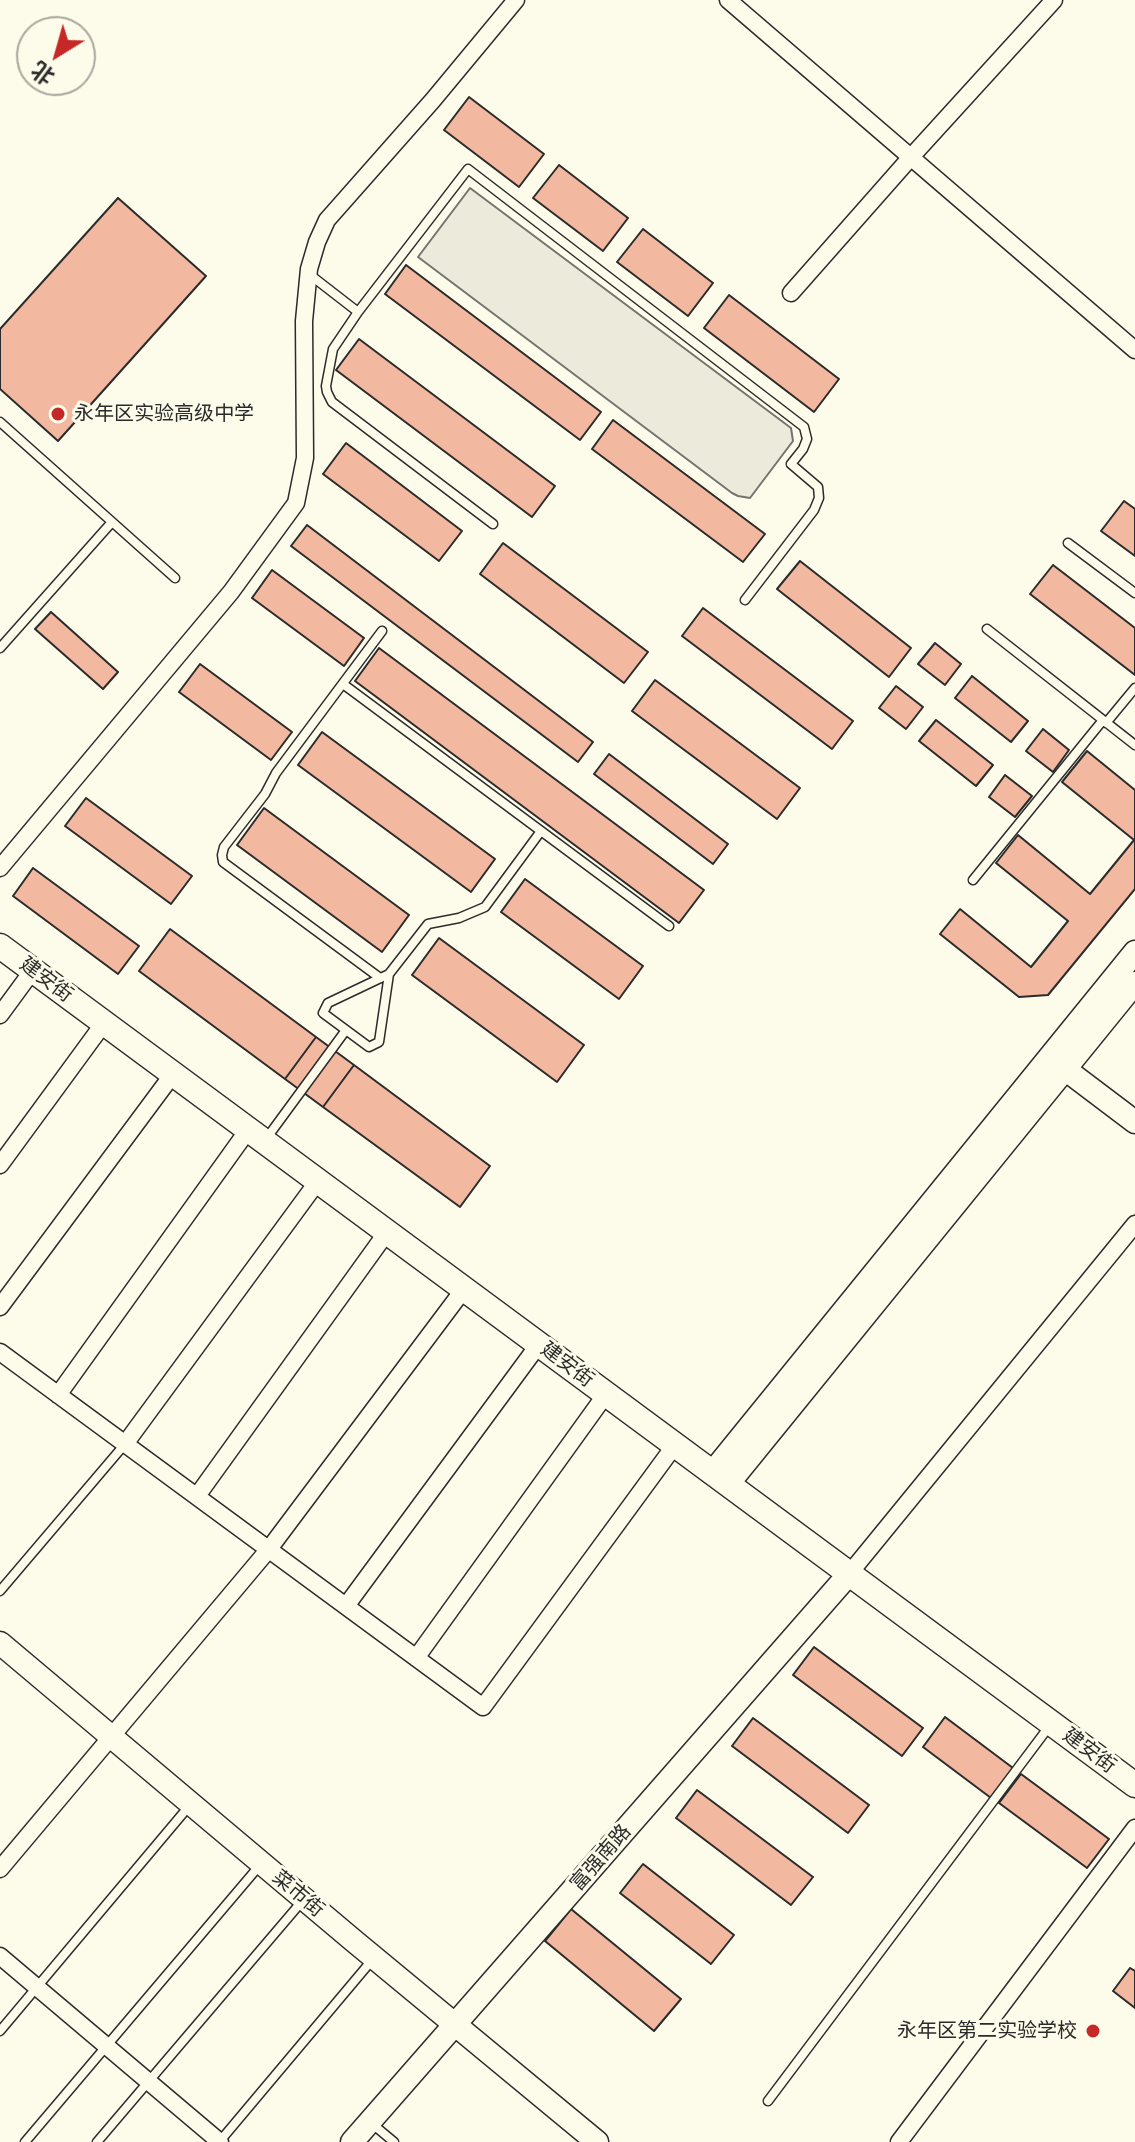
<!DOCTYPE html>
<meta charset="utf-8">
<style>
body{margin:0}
#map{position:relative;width:1135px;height:2142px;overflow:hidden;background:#fdfbea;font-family:"IBM Plex Sans","Noto Sans SC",sans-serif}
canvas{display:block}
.north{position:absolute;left:16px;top:16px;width:80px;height:80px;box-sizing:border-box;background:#fdfbea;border:2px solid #a9a89e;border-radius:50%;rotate:217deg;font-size:22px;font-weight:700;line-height:32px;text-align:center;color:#2b2b2b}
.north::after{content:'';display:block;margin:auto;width:28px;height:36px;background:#c62828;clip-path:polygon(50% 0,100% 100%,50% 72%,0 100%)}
</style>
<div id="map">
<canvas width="1135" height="2142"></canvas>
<div class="north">北</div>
</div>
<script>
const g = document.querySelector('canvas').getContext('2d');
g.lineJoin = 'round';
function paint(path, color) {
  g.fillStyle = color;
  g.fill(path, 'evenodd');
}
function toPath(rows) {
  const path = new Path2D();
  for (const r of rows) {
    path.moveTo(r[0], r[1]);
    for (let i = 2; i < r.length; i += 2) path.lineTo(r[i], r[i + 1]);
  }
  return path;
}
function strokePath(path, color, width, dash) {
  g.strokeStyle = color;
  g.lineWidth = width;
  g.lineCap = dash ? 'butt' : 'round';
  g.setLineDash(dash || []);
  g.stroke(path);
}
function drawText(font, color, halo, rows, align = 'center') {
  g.font = font + ' "IBM Plex Sans","Noto Sans SC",sans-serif';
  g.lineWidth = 6;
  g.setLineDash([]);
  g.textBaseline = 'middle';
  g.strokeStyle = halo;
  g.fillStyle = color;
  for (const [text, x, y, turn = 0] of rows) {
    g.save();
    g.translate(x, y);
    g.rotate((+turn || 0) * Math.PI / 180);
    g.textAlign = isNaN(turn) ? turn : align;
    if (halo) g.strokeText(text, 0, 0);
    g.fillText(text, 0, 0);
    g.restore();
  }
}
const green = toPath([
 [470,188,791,428,793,441,750,498,738,496,732,493,418,257,470,188]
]);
const building = toPath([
 [469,97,544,154,519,187,444,130,469,97],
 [559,165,628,218,603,251,533,198,559,165],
 [118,198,206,276,58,441,0,389,0,329,118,198],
 [643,229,713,283,688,316,617,262,643,229],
 [406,265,601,412,580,440,385,294,406,265],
 [729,295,839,379,814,412,704,328,729,295],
 [359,339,555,486,532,517,336,370,359,339],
 [613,420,765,534,743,562,592,449,613,420],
 [346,443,462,531,439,561,323,474,346,443],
 [1124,501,1135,509,1135,556,1101,531,1124,501],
 [307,525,593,742,578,762,291,546,307,525],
 [503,543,648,652,624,683,480,574,503,543],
 [800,561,911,648,889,677,777,589,800,561],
 [1053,565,1135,628,1135,675,1030,594,1053,565],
 [272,570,364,638,344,666,252,598,272,570],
 [703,608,853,721,832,749,682,636,703,608],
 [51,612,118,672,103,689,35,629,51,612],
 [935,643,961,664,945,685,918,664,935,643],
 [379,648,704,890,679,923,355,681,379,648],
 [200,664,292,732,271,760,179,692,200,664],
 [972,676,1028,721,1011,742,955,698,972,676],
 [655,680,800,788,777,819,632,711,655,680],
 [896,686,923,707,906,729,879,708,896,686],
 [936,720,993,765,976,786,919,741,936,720],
 [1043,729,1069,750,1053,772,1026,751,1043,729],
 [322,732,495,859,471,892,298,765,322,732],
 [1087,751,1135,790,1135,889,1048,995,1019,997,940,934,960,909,1031,967,1068,921,996,863,1018,835,1090,894,1134,840,1062,782,1087,751],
 [609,754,728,844,713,864,594,774,609,754],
 [1005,775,1032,796,1015,817,989,797,1005,775],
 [86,798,192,876,171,904,65,826,86,798],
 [264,808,409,915,382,952,237,845,264,808],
 [33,868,139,946,118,974,13,896,33,868],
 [525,879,643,966,619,999,501,912,525,879],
 [170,929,316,1037,285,1079,139,971,170,929],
 [439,938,584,1045,557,1082,412,975,439,938],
 [316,1037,354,1065,323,1107,285,1079,316,1037],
 [354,1065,490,1166,460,1207,323,1107,354,1065],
 [814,1647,923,1728,902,1756,793,1675,814,1647],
 [945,1717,1013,1768,991,1798,923,1747,945,1717],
 [753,1718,869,1805,848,1833,732,1746,753,1718],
 [1021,1774,1109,1839,1087,1868,999,1803,1021,1774],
 [697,1790,813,1877,791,1905,676,1818,697,1790],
 [643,1864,734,1935,711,1964,620,1893,643,1864],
 [571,1909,681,1999,654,2031,545,1941,571,1909],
 [1130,1968,1135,1971,1135,2008,1113,1991,1130,1968]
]);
const service = toPath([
 [309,274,358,312,468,169,804,427,807,439,803,449,791,464,818,487,819,498,814,510,745,600],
 [358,312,333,349,326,386,327,392,332,402,493,524],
 [0,422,175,578],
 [1068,543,1135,593],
 [987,629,1135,745],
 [0,648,112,522],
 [343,684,669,926],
 [1106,723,1135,688],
 [973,880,1103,720],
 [389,974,379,1042,369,1047,323,1013,328,1003,389,974,428,924,459,918,485,907,541,831],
 [380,978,223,862,222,855,224,847,265,794,276,773,382,631],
 [266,1139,346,1030],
 [0,1591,125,1444],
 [0,2031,190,1805],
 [768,2101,1051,1724],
 [370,2122,394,2142],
 [220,2141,373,1959],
 [25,2142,260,1865],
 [97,2142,304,1899]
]);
const minor = toPath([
 [728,0,1135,350],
 [791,293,911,157,1054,0],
 [0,868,231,592,296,503,305,458,304,321,309,269,317,242,327,220,433,100,516,0],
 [0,1015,33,970],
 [0,1165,104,1023],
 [0,1307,173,1074],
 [0,1352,483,1707,675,1445],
 [58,1395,248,1130],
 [125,1444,318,1181],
 [197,1496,387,1232],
 [849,1574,1135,1224],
 [346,1606,539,1344],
 [416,1658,606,1394],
 [0,1869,269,1549,464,1289],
 [0,1956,220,2142],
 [899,2142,1135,1828]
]);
const tertiary = toPath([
 [1053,1060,1135,1122],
 [712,1473,1135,952],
 [728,1484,1135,983],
 [0,1643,354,1941,597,2142],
 [352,2142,849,1574]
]);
const secondary = toPath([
 [0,946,1135,1785]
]);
const markers = [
 [58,414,8,"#c62828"],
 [1093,2031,8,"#c62828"]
];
const poiNames = [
 ["永年区实验高级中学",74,414],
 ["永年区第二实验学校",1077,2031,"right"]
];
const streetNames = [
 ["建安街",46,980,37],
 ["建安街",567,1365,37],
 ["建安街",1089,1751,37],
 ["富强南路",601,1858,-49],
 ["菜市街",298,1894,40]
];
paint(green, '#ecebdb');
strokePath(green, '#74746e', 2);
paint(building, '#f2b8a0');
strokePath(building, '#2b2b2b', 2);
strokePath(service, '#2b2b2b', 11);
strokePath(minor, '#2b2b2b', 19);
strokePath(tertiary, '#2b2b2b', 25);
strokePath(secondary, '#2b2b2b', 27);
strokePath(service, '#fdfbea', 8);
strokePath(minor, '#fdfbea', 16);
strokePath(tertiary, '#fdfbea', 22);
strokePath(secondary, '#fdfbea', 24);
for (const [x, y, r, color] of markers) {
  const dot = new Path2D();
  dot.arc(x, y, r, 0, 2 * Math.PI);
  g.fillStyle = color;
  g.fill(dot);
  strokePath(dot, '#fdfbea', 3);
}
drawText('20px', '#2b2b2b', '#fdfbea', poiNames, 'left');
drawText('20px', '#2b2b2b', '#fdfbea', streetNames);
</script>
